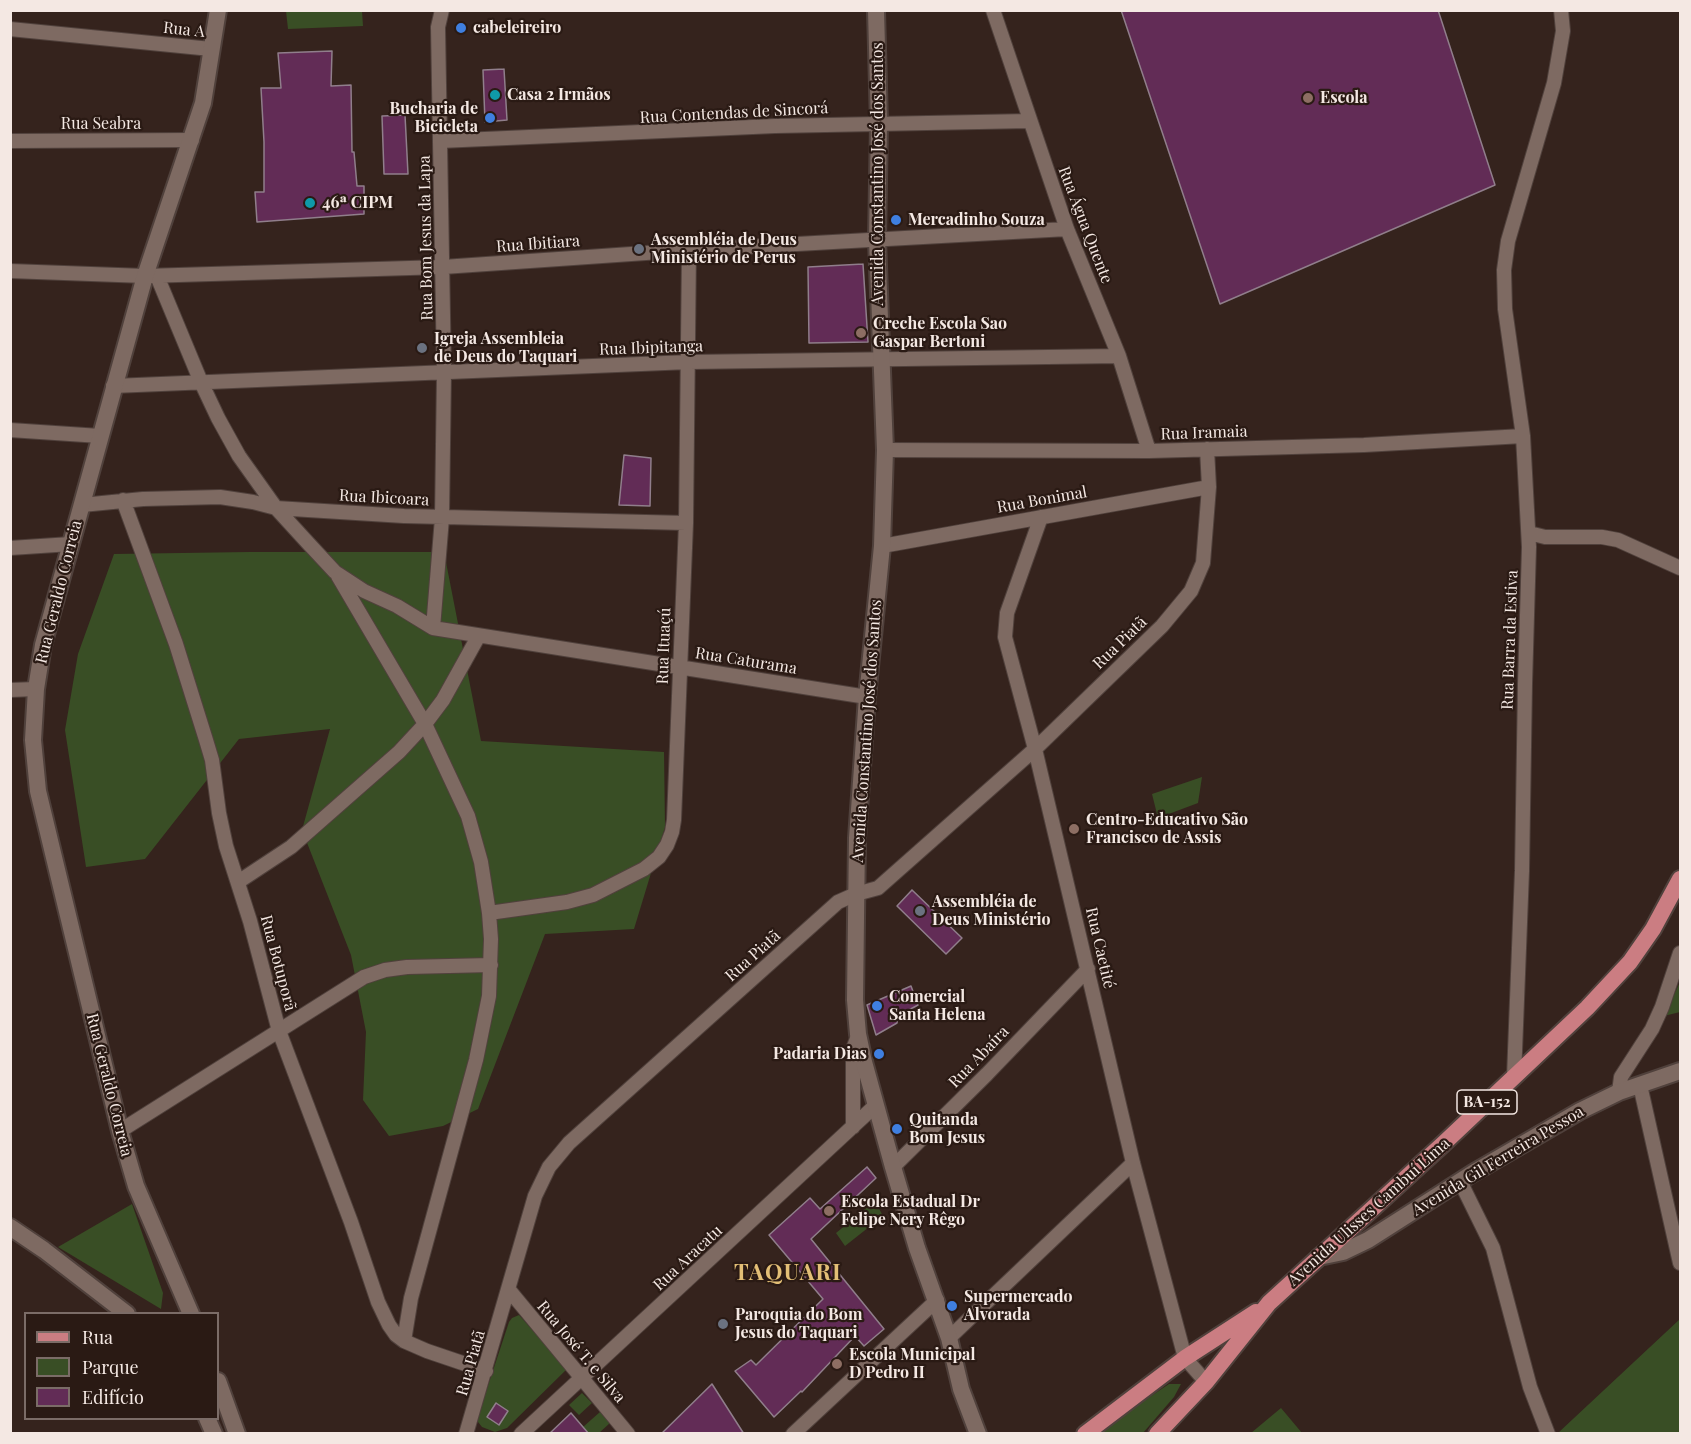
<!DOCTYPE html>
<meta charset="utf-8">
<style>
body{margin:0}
#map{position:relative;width:1691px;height:1444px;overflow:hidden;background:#35231d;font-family:"Playfair Display",serif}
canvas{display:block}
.frame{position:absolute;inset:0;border:12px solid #f4e8e3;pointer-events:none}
.legend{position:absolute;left:24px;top:1312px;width:195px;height:108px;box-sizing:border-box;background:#2a1a14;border:2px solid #7b6c67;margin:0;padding:8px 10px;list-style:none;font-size:18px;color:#f4e8e3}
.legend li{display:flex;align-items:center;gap:12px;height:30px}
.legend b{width:30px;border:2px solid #7b6c67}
</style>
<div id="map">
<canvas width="1691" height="1444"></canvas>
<div class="frame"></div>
<ul class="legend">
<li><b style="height:8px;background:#cb7d82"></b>Rua</li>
<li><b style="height:16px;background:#394e25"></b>Parque</li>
<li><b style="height:16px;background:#622c56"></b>Edifício</li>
</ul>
</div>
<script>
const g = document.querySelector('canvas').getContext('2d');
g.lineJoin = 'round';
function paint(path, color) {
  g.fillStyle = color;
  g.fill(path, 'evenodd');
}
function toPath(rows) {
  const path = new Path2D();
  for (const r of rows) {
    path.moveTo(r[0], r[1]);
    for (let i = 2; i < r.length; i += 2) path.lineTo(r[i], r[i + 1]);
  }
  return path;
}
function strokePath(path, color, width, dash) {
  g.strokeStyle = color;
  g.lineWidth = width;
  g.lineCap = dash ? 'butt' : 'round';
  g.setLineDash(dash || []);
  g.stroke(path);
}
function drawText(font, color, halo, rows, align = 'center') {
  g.font = font + ' "Playfair Display",serif';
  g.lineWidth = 4.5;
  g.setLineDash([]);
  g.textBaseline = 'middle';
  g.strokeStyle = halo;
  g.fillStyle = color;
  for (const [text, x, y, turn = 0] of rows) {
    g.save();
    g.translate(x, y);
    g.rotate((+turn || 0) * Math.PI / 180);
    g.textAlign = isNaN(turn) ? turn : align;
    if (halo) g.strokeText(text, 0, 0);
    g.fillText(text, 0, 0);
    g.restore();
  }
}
const green = toPath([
 [286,11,362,11,363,26,288,29],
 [249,552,444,552,481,741,664,752,665,827,634,929,545,934,478,1109,443,1126,389,1136,363,1100,366,1032,351,955,302,830,330,729,239,739,145,859,86,867,65,730,78,654,114,554],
 [1202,777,1198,803,1158,818,1152,794],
 [1680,982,1680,1012,1664,1016],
 [875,1201,883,1216,845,1246,836,1233],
 [132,1204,163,1293,161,1309,58,1247],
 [519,1315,567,1369,507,1428,495,1432,482,1427,478,1422,478,1416,509,1322,512,1318],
 [1680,1319,1680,1433,1558,1433],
 [1169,1384,1181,1384,1174,1397,1143,1433,1100,1434,1121,1416],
 [582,1393,592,1403,579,1415,569,1405],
 [1281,1408,1302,1433,1251,1433],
 [600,1412,610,1423,599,1433,589,1433,583,1427]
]);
const building = toPath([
 [1121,10,1438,10,1495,185,1220,304,1121,10],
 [332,51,331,86,351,85,352,152,354,152,357,186,364,186,364,214,257,222,255,192,264,192,264,142,261,88,281,88,278,53,332,51],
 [504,69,507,120,485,122,483,70,504,69],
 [405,115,408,174,384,174,382,116,405,115],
 [863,264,868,342,809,343,808,267,863,264],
 [624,455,651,458,650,506,619,505,624,455],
 [912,890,962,938,946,954,897,906,912,890],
 [911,986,918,1005,898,1016,897,1023,876,1035,867,1005,911,986],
 [867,1167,876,1178,811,1239,884,1329,864,1346,855,1336,802,1392,801,1391,774,1417,735,1371,751,1360,756,1365,823,1299,769,1235,810,1198,820,1209,867,1167],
 [712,1384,744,1434,661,1434,712,1384],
 [496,1403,508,1411,499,1425,487,1417,496,1403],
 [571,1413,589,1434,549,1434,571,1413]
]);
const minor = toPath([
 [993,10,1067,229,1119,356,1149,451],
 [10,29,211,49],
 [10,141,192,140],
 [440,141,775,126,1029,121],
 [10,271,145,276,443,267,689,250,1067,229],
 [157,276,201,382,218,418,239,456,276,508,308,543,335,572,364,591,397,606,433,628,867,697],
 [113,386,689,362,1119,356],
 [10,430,100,436],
 [885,450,1149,451,1364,445,1523,436],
 [123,500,176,644,206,740,212,760,219,813,226,846,250,921,279,1031,351,1222,378,1302,389,1325,396,1335,404,1341,427,1351,486,1371],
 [82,505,143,499,220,497,253,502,276,508,404,516,686,523],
 [1041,517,1007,613,1005,637,1035,749,1133,1163,1185,1358,1206,1382],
 [1529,533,1545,537,1602,537,1618,540,1680,568],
 [882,546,1209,487],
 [10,548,71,544],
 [338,576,425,724,468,816,481,862,489,913,491,939,489,996,476,1060,411,1298,404,1341],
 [433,628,442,518,444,372,438,27,442,10],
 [10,690,36,689],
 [238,882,291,847,399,752,425,724,443,700,478,637],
 [489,913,567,902,593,895,644,869,659,857,667,845,672,832,674,820,686,523,689,250],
 [1514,1077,1522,871,1525,684,1529,547,1523,436,1505,309,1504,270,1508,241,1554,83,1563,31,1561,10],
 [1640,1085,1680,1263],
 [1619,1092,1621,1077,1652,1029,1662,1007,1680,953],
 [853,1127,853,1049,858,1036],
 [120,1131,364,977,385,970,407,967,491,965],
 [893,1167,987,1074,1088,969],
 [1460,1181,1493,1248,1530,1387,1548,1434],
 [509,1290,628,1434],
 [949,1338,1133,1163],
 [466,1434,535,1196,549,1167,569,1143,838,902,856,894,878,888,1035,749,1162,626,1191,591,1203,563,1209,487,1207,449],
 [521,1434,876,1105],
 [793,1434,937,1300]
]);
const tertiary = toPath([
 [876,10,879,124,877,240,885,450,882,546,867,697,857,838,855,1000,858,1034,864,1062,893,1167,917,1248,949,1338,961,1389,978,1434],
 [10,1227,44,1250,127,1314],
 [1319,1257,1343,1252,1368,1240,1473,1173,1580,1111,1619,1092,1680,1071],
 [191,1314,136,1186,120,1131,38,791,33,740,36,689,43,645,145,276,203,103,218,10],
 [218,1381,237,1434],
 [207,1418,214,1434]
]);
const primary = toPath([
 [1085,1434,1185,1358,1256,1312],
 [1157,1434,1206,1382,1269,1303,1443,1144,1587,1008,1630,962,1653,929,1680,879]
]);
const markers = [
 [461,28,6,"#3f7fe0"],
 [495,95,6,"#0f9aa8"],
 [1308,98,6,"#8d6e63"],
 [490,118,6,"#3f7fe0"],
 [310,203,6,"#0f9aa8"],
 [896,220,6,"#3f7fe0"],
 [639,249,6,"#6b7280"],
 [861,333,6,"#8d6e63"],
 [422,348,6,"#6b7280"],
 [1074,829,6,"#8d6e63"],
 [920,911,6,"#6b7280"],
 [877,1006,6,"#3f7fe0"],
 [879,1054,6,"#3f7fe0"],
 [897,1129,6,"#3f7fe0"],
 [829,1211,6,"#8d6e63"],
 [952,1306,6,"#3f7fe0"],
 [723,1324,6,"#6b7280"],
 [837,1364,6,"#8d6e63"]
];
const shields = [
 [1487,1102,60]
];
const shieldNames = [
 ["BA-152",1487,1102]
];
const poiNames = [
 ["cabeleireiro",473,28],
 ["Casa 2 Irmãos",507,95],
 ["Escola",1320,98],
 ["Bucharia de",478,109,"right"],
 ["Bicicleta",478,127,"right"],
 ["46ª CIPM",322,203],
 ["Mercadinho Souza",908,220],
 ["Assembléia de Deus",651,240],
 ["Ministério de Perus",651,258],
 ["Creche Escola Sao",873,324],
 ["Gaspar Bertoni",873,342],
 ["Igreja Assembleia",434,339],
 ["de Deus do Taquari",434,357],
 ["Centro-Educativo São",1086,820],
 ["Francisco de Assis",1086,838],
 ["Assembléia de",932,902],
 ["Deus Ministério",932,920],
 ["Comercial",889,997],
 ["Santa Helena",889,1015],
 ["Padaria Dias",867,1054,"right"],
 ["Quitanda",909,1120],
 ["Bom Jesus",909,1138],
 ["Escola Estadual Dr",841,1202],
 ["Felipe Nery Rêgo",841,1220],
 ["Supermercado",964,1297],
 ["Alvorada",964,1315],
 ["Paroquia do Bom",735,1315],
 ["Jesus do Taquari",735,1333],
 ["Escola Municipal",849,1355],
 ["D Pedro II",849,1373]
];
const streetNames = [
 ["Rua A",184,30,6],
 ["Rua Contendas de Sincorá",734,113,-3],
 ["Rua Seabra",101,124],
 ["Avenida Constantino José dos Santos",878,174,-90],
 ["Rua Água Quente",1085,225,69],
 ["Rua Bom Jesus da Lapa",426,238,-91],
 ["Rua Ibitiara",538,244,-4],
 ["Rua Ibipitanga",651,348,-2],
 ["Rua Iramaia",1204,433,-2],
 ["Rua Ibicoara",384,498,3],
 ["Rua Bonimal",1042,500,-10],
 ["Rua Geraldo Correia",59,592,-76],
 ["Rua Barra da Estiva",1510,640,-88],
 ["Rua Piatã",1120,643,-44],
 ["Rua Ituaçú",664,646,-88],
 ["Rua Caturama",746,661,9],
 ["Avenida Constantino José dos Santos",867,731,-86],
 ["Rua Caetité",1100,948,77],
 ["Rua Piatã",753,956,-42],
 ["Rua Botuporã",278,963,75],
 ["Rua Abaíra",979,1057,-46],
 ["Rua Geraldo Correia",109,1085,76],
 ["Avenida Gil Ferreira Pessoa",1498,1161,-31],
 ["Avenida Ulisses Cambuí Lima",1369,1212,-42],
 ["Rua Aracatu",688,1258,-43],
 ["Rua José T. e Silva",581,1352,50],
 ["Rua Piatã",471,1363,-74]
];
const districtNames = [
 ["TAQUARI",788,1273]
];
paint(green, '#394e25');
paint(building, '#622c56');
strokePath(building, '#907e8b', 1.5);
strokePath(minor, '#50413c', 16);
strokePath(tertiary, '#50413c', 20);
strokePath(primary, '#50413c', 20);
strokePath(minor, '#7e6a62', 14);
strokePath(tertiary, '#7e6a62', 16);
strokePath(primary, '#cb7d82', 16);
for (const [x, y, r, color] of markers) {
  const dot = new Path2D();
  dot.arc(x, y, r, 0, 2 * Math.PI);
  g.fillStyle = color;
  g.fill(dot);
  strokePath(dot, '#2a1a14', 2);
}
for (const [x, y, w] of shields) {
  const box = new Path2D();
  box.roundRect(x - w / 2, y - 12, w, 24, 4.5);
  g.fillStyle = '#2a1a14';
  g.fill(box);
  strokePath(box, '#f4e8e3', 1.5);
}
drawText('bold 15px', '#f4e8e3', null, shieldNames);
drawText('bold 16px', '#f4e8e3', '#2a1a14', poiNames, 'left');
drawText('16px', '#f4e8e3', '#2a1a14', streetNames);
g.letterSpacing = '1.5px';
drawText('bold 22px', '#e3bf76', '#2a1a14', districtNames);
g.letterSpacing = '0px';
</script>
